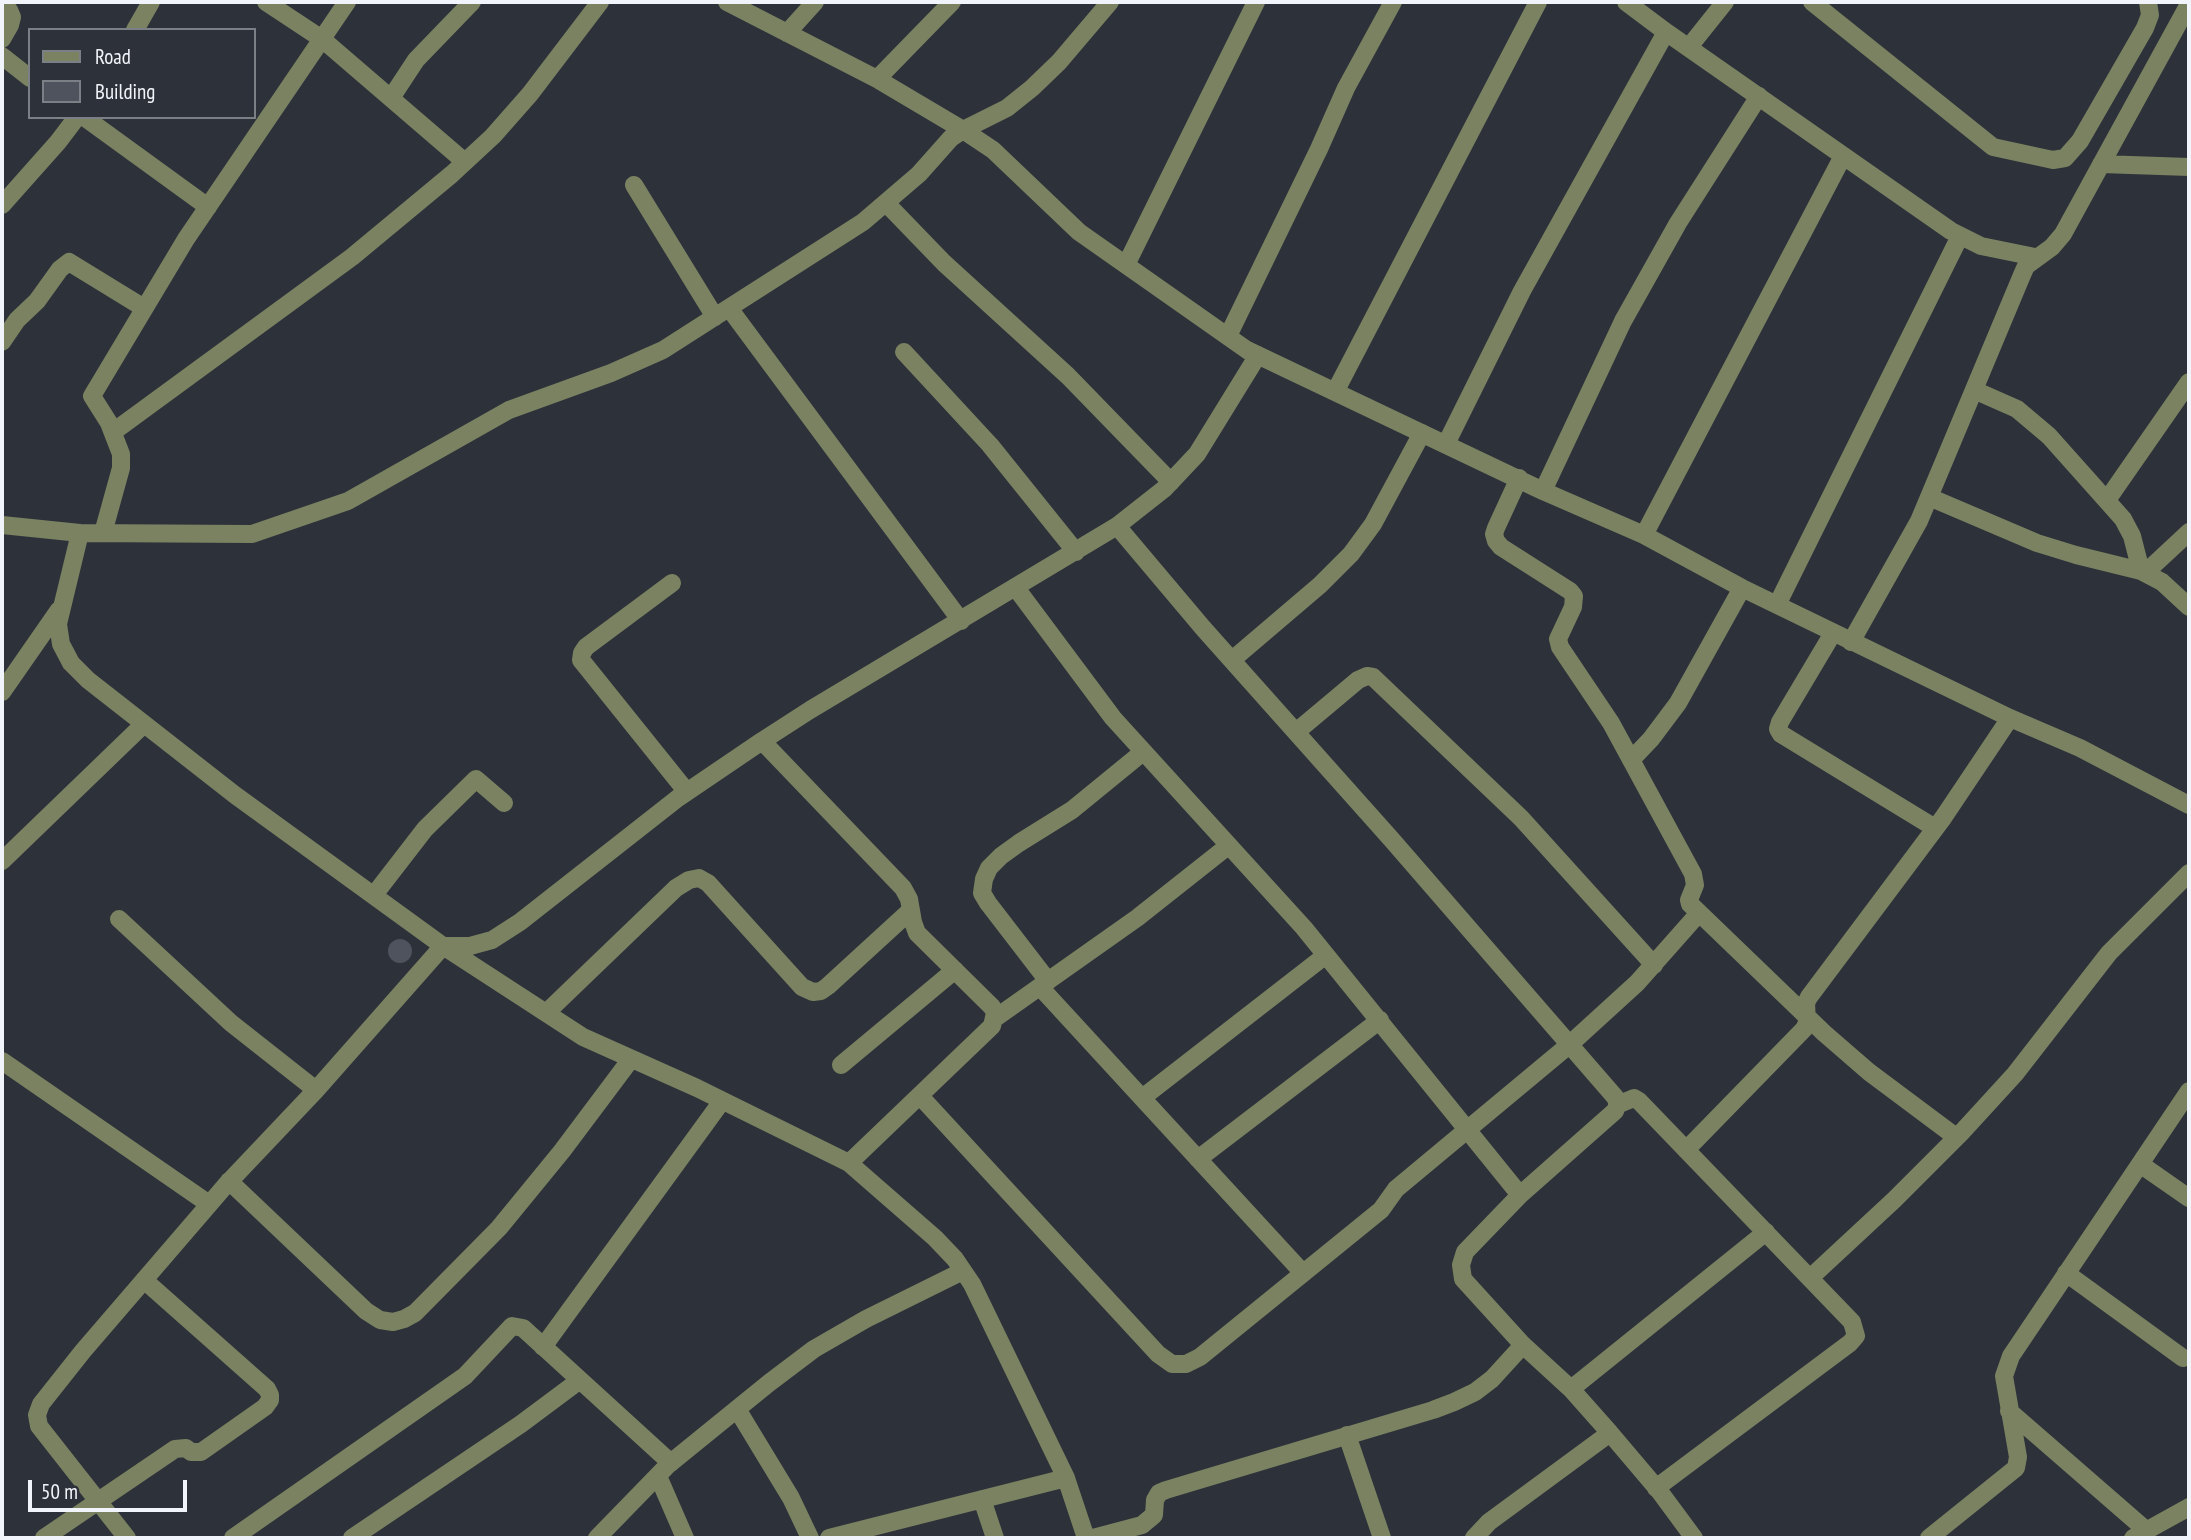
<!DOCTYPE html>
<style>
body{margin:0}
#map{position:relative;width:2191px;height:1540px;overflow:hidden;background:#2d3139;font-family:"PT Sans Narrow",sans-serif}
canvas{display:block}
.frame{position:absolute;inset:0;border:4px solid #f1f4fa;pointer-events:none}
.legend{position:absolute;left:28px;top:28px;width:228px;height:91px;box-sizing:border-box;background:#2d3139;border:2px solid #7b7f86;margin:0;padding:9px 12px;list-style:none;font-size:21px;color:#f1f4fa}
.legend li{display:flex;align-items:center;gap:14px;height:35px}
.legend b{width:35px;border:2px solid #7b7f86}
.scale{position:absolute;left:28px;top:1480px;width:159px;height:32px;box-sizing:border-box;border:4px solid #f1f4fa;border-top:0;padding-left:9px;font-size:21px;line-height:24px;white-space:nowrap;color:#f1f4fa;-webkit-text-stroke:5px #2d3139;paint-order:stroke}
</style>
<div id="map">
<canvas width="2191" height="1540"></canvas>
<div class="frame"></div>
<ul class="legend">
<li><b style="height:9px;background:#7a8261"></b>Road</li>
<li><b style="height:19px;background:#4f535d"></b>Building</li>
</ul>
<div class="scale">50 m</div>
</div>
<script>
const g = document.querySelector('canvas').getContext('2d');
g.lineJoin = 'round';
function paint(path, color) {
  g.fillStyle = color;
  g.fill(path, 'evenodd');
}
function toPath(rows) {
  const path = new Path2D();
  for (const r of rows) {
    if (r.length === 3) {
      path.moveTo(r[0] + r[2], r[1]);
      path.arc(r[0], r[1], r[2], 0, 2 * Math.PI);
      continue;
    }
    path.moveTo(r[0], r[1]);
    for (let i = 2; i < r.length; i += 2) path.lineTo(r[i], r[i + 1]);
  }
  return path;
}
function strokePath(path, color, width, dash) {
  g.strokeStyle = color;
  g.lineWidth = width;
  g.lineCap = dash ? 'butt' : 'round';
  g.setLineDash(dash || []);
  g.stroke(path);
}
const building = toPath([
 [400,951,12]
]);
const minor = toPath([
 [266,2,322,39,465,162],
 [727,2,877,79,963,130,1007,108,1032,88,1059,62,1110,2],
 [1812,2,1993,147,2053,160,2065,158,2080,141,2145,28,2150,15,2148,2],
 [2,5,9,10,12,17,10,25,2,39],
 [135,30,151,2],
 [1666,32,1951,231,1981,246,2035,257],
 [787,33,815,2],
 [1689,47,1725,2],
 [2,56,30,78],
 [877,79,952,2],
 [391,98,416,60,472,2],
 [84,117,208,207],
 [2101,164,2189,167],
 [634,185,715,317],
 [886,203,944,263,1068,376,1171,482],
 [2,205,58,142,77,117],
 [1126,265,1256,2],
 [729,308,961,621],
 [1228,336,1319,149,1346,88,1393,2],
 [2,342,17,320,37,301,60,269,69,262,144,308],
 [904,352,990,445,1076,552],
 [1974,390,2017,409,2049,436,2123,519,2132,536,2141,571],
 [1335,392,1538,2],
 [113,432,352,257,452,174,493,136,530,94,600,2],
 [1446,444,1522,291,1666,32,1626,2],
 [1519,478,1496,528,1494,534,1496,541,1501,547,1570,591,1574,596,1573,607,1558,639,1560,647,1611,723,1693,874,1695,885,1689,900,1690,904,1824,1033,1869,1072,1956,1137],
 [1543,491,1623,321,1678,223,1759,96],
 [1929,497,2037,543,2076,555,2141,571,2162,582,2189,607],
 [2107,500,2189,382],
 [2,525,80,533,252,534,348,501,509,410,611,373,663,350,863,222,919,174,951,138,963,130,993,150,1079,232,1247,350,1543,491,1644,535,1742,588,2010,718,2080,748,2189,805],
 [1117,526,1203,628,1392,840,1615,1097,1618,1104,1615,1111,1520,1195,1465,1252,1461,1265,1463,1279,1523,1345,1571,1389,1610,1433,1660,1492,1694,1538],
 [80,533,58,624,61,644,71,663,88,680,235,795,443,946,583,1037,697,1088,849,1163,935,1238,955,1259,972,1284,1066,1478,1086,1538],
 [103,533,121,468,121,454,109,423,92,396,186,239,347,2],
 [1644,535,1843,156],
 [2145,573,2189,532],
 [672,583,586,647,582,653,581,660,687,792],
 [1016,588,1113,718,1304,928,1520,1195],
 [1777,605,1960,236],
 [1833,633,1780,722,1778,729,1781,734,1935,828],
 [1851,642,1919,521,2022,275,2026,266,2052,247,2063,234,2189,4],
 [1232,660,1320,585,1351,554,1373,524,1422,433],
 [2,692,59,610],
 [1296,732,1358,680,1367,676,1373,677,1521,818,1654,965],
 [762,741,903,888,909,899,913,922,917,933,992,1007,995,1013,992,1026,849,1163],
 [1631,760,1651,739,1678,703,1742,588],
 [2,861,144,724],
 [374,895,425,829,476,779,504,803],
 [119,919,231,1023,316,1090],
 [1048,981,988,903,982,893,984,879,989,868,1001,856,1019,843,1072,810,1143,752],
 [1040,987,1303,1273],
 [546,1013,676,888,689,880,699,878,708,883,802,987,813,992,821,991,828,986,911,910],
 [994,1019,1137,918,1228,846],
 [2,1061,209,1204],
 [841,1065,955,970],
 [920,1096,1158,1354,1172,1364,1186,1364,1200,1357,1381,1210,1396,1189,1569,1045,1637,983,1699,913],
 [1142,1098,1326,955],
 [1617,1105,1634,1098,1639,1101,1852,1322,1856,1336,1850,1343,1656,1488],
 [1686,1150,1804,1029,1807,1023,1806,1003,1809,997,1943,818,2010,718],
 [1198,1159,1380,1020],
 [2140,1164,2189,1198],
 [229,1181,366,1311,380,1320,393,1322,404,1319,415,1313,499,1228,562,1151,631,1059],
 [2066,1273,2183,1358],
 [1810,1278,1894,1200,1961,1133,2015,1074,2109,953,2189,873],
 [543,1347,722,1101],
 [1571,1389,1766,1232],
 [737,1409,791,1498,810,1538],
 [2009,1411,2147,1531],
 [1347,1435,1382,1538],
 [658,1476,685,1538],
 [982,1499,995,1538],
 [44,1538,175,1449,186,1448,191,1452,201,1452,265,1407,270,1400,270,1395,267,1389,144,1280],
 [127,1538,39,1426,37,1415,41,1404,83,1351,225,1186,316,1090,443,946,470,946,492,940,520,922,678,798,762,741,810,710,1117,526,1164,489,1197,454,1258,355],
 [233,1538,465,1376,512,1326,523,1328,671,1463],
 [352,1538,521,1424,580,1380],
 [597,1538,668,1465,769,1383,814,1349,866,1319,963,1271],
 [829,1538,1066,1478],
 [1093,1538,1142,1525,1154,1515,1155,1500,1159,1493,1166,1490,1433,1410,1454,1402,1475,1392,1492,1379,1523,1345],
 [1474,1538,1489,1522,1610,1433],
 [1929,1538,2016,1468,2018,1457,2004,1376,2011,1356,2189,1091],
 [2133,1538,2189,1507]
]);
paint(building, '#4f535d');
strokePath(minor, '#7a8261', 18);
</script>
